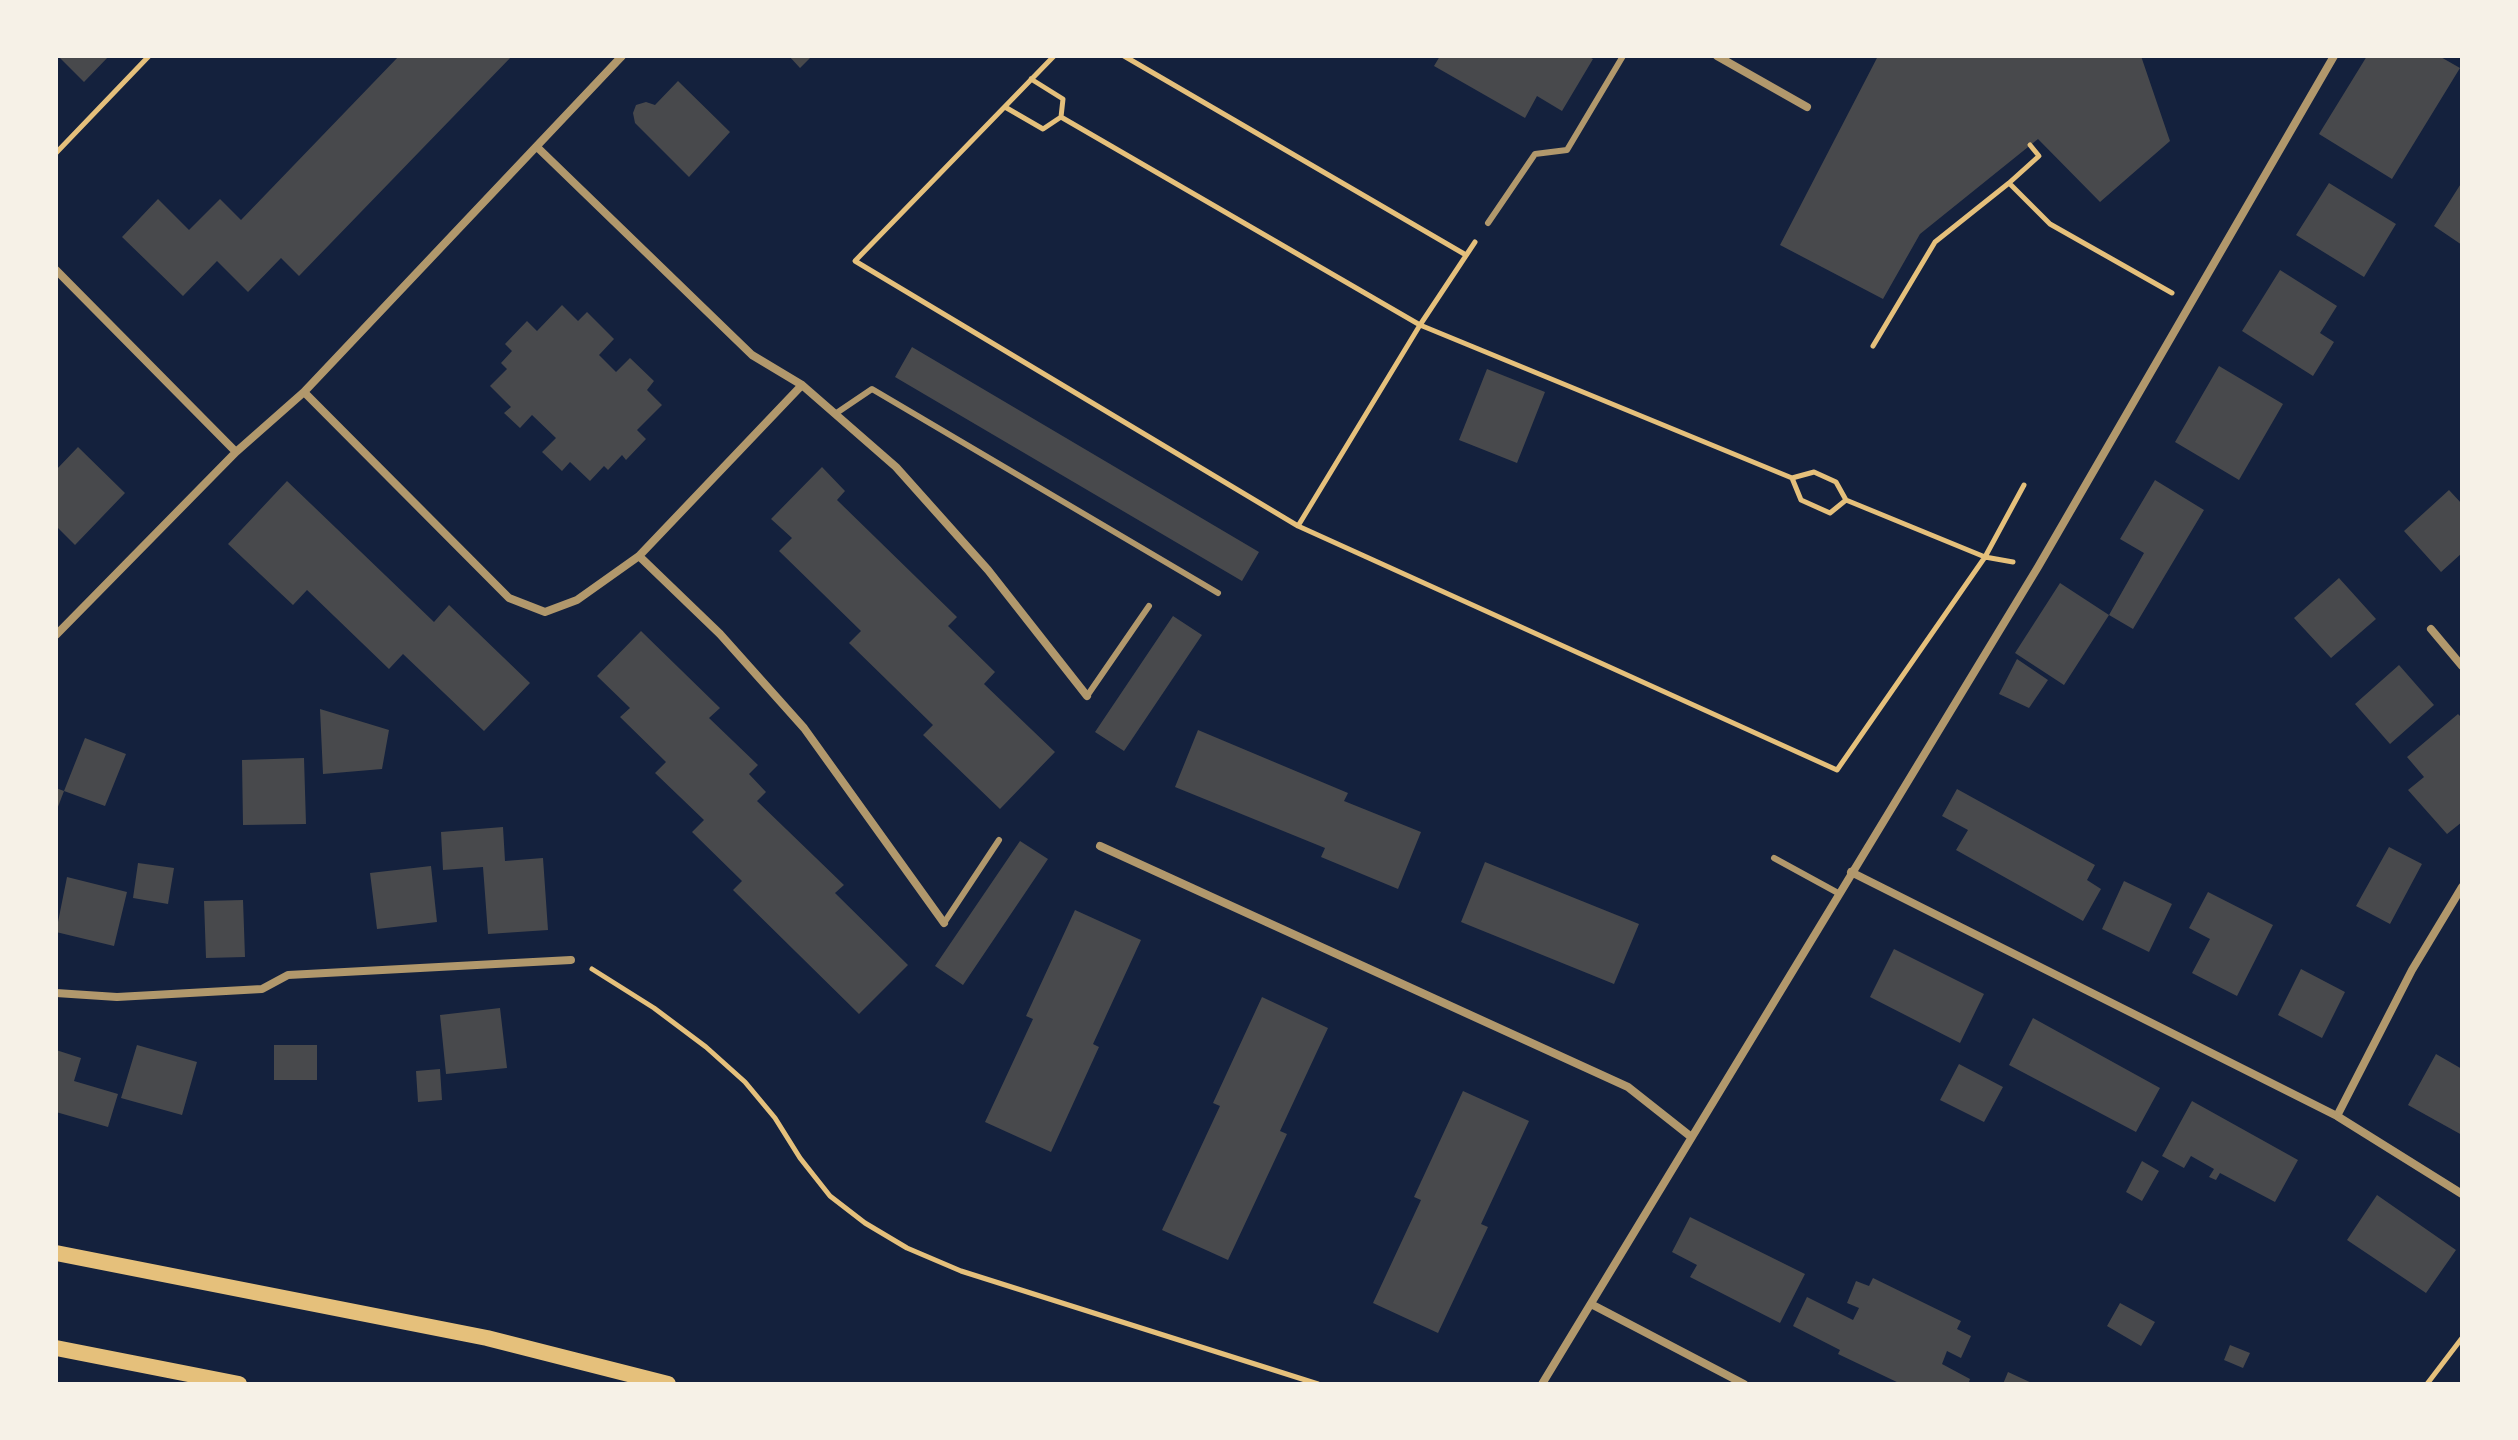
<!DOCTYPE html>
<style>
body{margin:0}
#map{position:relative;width:2518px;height:1440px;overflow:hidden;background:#14213d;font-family:"DM Sans",sans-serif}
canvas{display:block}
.frame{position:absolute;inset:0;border:58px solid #f6f1e7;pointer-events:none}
</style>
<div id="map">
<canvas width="2518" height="1440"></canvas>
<div class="frame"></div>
</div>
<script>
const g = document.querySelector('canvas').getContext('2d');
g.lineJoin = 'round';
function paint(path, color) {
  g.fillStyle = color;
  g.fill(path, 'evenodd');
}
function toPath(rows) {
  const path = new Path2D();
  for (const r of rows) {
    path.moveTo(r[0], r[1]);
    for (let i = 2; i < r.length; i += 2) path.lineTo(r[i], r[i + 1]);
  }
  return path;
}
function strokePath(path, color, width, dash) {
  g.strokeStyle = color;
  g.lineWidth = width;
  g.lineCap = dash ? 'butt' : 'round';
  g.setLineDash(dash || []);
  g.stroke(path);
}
const building = toPath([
 [58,56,109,56,84,82],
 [399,56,512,56,299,276,281,258,248,292,217,261,183,296,122,237,158,199,189,230,220,199,241,220],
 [789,56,812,56,800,68],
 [1440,56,1587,56,1593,59,1562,111,1537,96,1525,118,1434,66],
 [1878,56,2141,56,2170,141,2100,202,2038,139,1920,234,1883,299,1780,245],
 [2367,56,2439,56,2460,68,2392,179,2319,134],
 [678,81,730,132,689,177,635,123,633,113,636,105,646,102,655,105],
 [2462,182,2462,245,2434,226],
 [2329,183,2396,224,2364,277,2296,235],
 [2280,270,2337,306,2320,333,2334,342,2313,376,2242,331],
 [562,305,578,321,587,312,614,339,599,355,616,372,630,358,654,381,647,390,662,405,637,430,646,439,626,460,622,455,608,470,604,466,590,481,570,462,562,471,542,452,556,438,532,415,520,428,504,413,511,407,490,386,507,369,501,363,512,351,505,344,527,321,537,331],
 [912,347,1259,552,1242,581,895,377],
 [2219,366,2283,404,2239,480,2175,442],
 [1487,369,1545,392,1517,463,1459,440],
 [78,447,125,493,75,545,56,526,56,470],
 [822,467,845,491,837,500,957,617,948,626,995,672,984,684,1055,752,1000,809,923,735,933,725,849,643,861,631,779,551,792,538,771,519],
 [2155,480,2204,510,2133,629,2109,615,2144,553,2120,539],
 [287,481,434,622,449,605,530,683,484,731,403,654,389,669,307,590,293,605,228,544],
 [2449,490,2462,504,2462,553,2441,572,2404,531],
 [2339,578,2376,619,2331,658,2294,618],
 [2060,583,2109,615,2064,685,2015,653],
 [1173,616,1202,635,1124,751,1095,732],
 [641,631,720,708,709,718,758,765,749,774,766,792,757,801,844,885,835,893,908,965,859,1014,733,890,742,881,692,832,704,820,655,773,666,762,620,717,630,708,597,676],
 [2017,659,2048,680,2029,708,1999,694],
 [2399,665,2434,705,2390,744,2355,704],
 [320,709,389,730,382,769,323,774],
 [2458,714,2462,718,2462,822,2447,834,2408,790,2424,777,2407,757],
 [1198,730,1348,793,1344,801,1421,832,1398,889,1321,857,1325,848,1175,787],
 [85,738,126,754,105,806,64,791],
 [304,758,306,824,243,825,242,760],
 [56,788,64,791,56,812],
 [1957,789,2095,865,2087,880,2101,889,2083,921,1956,850,1968,830,1942,816],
 [503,827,505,861,543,858,548,930,488,934,483,867,443,870,441,832],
 [1020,841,1048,859,963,985,935,966],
 [2389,847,2422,864,2390,924,2356,906],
 [1485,862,1639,924,1614,984,1461,922],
 [138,863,174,868,168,904,133,898],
 [431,866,437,922,377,929,370,873],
 [67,877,127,892,114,946,56,932],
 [2124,881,2172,904,2149,952,2102,929],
 [2208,892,2273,925,2237,996,2192,973,2210,939,2189,928],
 [243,900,245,957,206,958,204,901],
 [1075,910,1141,940,1093,1044,1099,1047,1051,1152,985,1122,1033,1019,1026,1016],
 [1894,949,1984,994,1960,1043,1870,997],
 [2301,969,2345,992,2322,1038,2278,1015],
 [1262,997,1328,1028,1280,1131,1287,1134,1228,1260,1162,1230,1220,1106,1213,1103],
 [500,1008,507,1068,446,1074,440,1015],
 [2033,1018,2160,1088,2136,1132,2009,1065],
 [137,1045,197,1062,182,1115,121,1098],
 [274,1045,317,1045,317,1080,274,1080],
 [56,1050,81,1058,74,1081,118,1094,108,1127,56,1112],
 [2436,1054,2462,1069,2462,1135,2408,1105],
 [1959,1064,2003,1087,1984,1122,1940,1100],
 [440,1069,442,1100,418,1102,416,1071],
 [1463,1091,1529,1121,1481,1224,1488,1227,1438,1333,1373,1303,1421,1200,1414,1197],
 [2192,1101,2298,1160,2275,1202,2220,1173,2216,1180,2209,1177,2214,1169,2191,1156,2184,1168,2162,1156],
 [2142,1161,2159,1171,2142,1201,2126,1192],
 [2377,1195,2456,1250,2426,1293,2347,1240],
 [1690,1217,1805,1274,1780,1323,1690,1277,1697,1265,1672,1252],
 [1873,1278,1961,1321,1957,1329,1971,1336,1961,1358,1947,1351,1942,1364,1970,1379,1969,1382,1973,1384,1901,1384,1838,1354,1840,1350,1793,1326,1807,1297,1853,1320,1859,1308,1847,1303,1856,1281,1869,1286],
 [2120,1303,2155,1322,2141,1346,2107,1326],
 [2230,1345,2250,1353,2243,1368,2224,1360],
 [2008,1372,2034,1384,2003,1384]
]);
const path = toPath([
 [1054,56,855,261,1298,526,1837,770,1985,557,2024,485],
 [1124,56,1466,255],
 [1031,79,1063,99,1061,117,1420,325,1792,478,1814,472,1836,482,1846,500,1985,557,2013,562],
 [1005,107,1043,129,1061,117],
 [56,153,149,56],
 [2009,183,2039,156,2030,145],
 [1873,346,1935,242,2009,183,2050,224,2172,293],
 [1792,478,1801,500,1830,513,1846,500],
 [1298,526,1420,325,1475,242],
 [592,969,654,1008,706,1047,745,1082,775,1118,800,1158,830,1196,865,1223,907,1248,961,1271,1318,1384],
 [2427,1384,2462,1338]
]);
const service = toPath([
 [1488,223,1535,154,1567,150,1623,56],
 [835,414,872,389,1218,593],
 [1087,696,1149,606],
 [1774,858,1838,893],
 [944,923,999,840]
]);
const minor = toPath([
 [1717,56,1807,107],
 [537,147,752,355,802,385,896,467,988,570,1087,696],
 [56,270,236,452],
 [304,392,509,598,545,612,577,600,639,556,802,385],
 [639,556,720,634,804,728,944,923],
 [2431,629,2462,666],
 [56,635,236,452,304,392,622,56],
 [1100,846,1628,1087,1690,1136],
 [1851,872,2337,1116,2462,1194],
 [56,993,117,997,262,989,288,975,571,960],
 [2337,1116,2412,970,2462,887],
 [1591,1304,1744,1384],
 [1542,1384,2038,567,2334,56]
]);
const secondary = toPath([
 [56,1253,487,1338,668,1384],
 [56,1348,239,1384]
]);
paint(building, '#48494c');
strokePath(path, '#e5c07b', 5);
strokePath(service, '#b1986c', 6);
strokePath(minor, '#b1986c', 8);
strokePath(secondary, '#e5c07b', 16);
</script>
